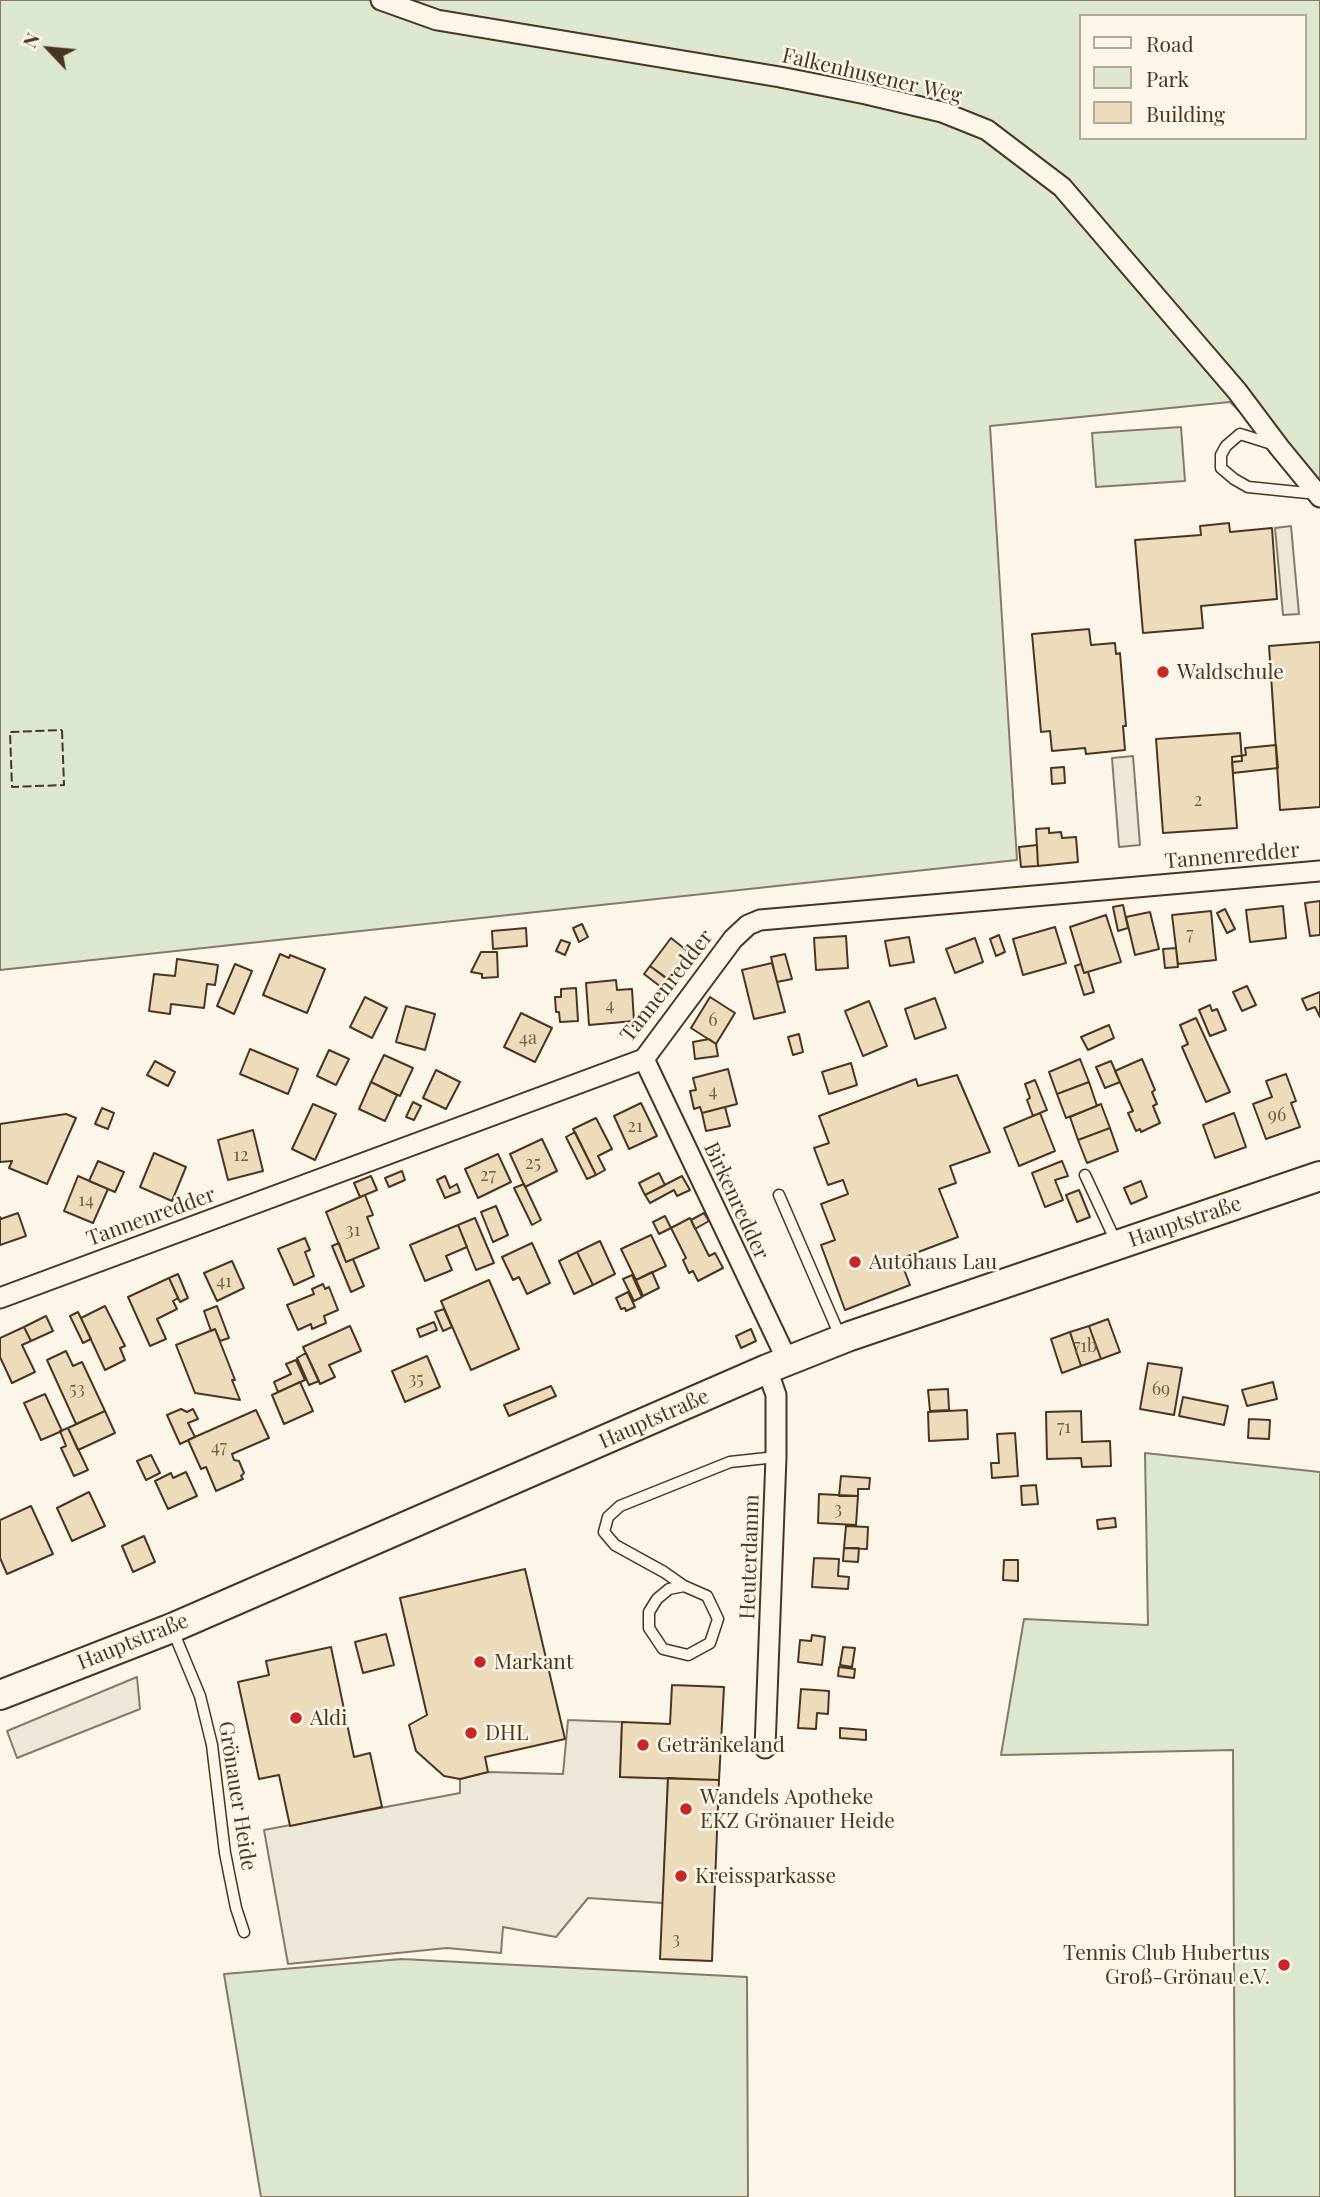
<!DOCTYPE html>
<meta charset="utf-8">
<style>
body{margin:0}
#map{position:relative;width:1320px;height:2197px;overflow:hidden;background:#fbf6e9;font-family:"Playfair Display",serif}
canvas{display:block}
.legend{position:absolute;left:1079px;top:14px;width:228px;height:126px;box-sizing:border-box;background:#fbf6e9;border:2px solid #b4a999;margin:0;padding:9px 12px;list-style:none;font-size:21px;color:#4a3520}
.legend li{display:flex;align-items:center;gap:14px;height:35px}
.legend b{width:35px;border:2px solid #b4a999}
.north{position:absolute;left:14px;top:14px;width:70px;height:70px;-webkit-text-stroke:5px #fbf6e9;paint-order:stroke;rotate:296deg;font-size:19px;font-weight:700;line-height:28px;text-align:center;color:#4a3520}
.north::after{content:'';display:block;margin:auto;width:24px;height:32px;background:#4a3520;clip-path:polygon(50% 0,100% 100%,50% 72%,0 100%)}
</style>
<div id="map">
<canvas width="1320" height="2197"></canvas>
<ul class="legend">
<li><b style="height:9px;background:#fbf6e9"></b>Road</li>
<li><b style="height:19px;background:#dce7d0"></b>Park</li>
<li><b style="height:19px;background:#ecdcbc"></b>Building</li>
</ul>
<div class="north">N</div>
</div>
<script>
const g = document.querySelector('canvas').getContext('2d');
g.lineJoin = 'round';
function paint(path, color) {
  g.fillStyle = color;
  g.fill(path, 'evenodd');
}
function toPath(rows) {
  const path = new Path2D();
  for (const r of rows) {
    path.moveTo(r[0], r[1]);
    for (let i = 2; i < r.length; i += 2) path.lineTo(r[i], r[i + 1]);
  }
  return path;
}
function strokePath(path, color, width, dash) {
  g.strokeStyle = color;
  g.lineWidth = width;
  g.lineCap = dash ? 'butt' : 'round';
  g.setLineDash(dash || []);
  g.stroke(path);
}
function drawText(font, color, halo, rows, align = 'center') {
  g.font = font + ' "Playfair Display",serif';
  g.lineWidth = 5;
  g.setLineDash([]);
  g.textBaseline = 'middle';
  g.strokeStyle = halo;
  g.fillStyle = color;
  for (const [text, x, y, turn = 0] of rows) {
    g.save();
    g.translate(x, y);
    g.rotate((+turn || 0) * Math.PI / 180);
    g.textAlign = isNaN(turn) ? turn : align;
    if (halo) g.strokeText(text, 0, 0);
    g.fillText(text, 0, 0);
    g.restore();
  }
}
const green = toPath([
 [0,0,1320,0,1320,490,1230,402,990,426,1017,860,0,970,0,0],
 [1080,16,1304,16,1304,138,1080,138,1080,16],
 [1181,427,1185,481,1096,487,1092,433,1181,427],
 [1145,1453,1320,1472,1320,2197,1235,2197,1233,1750,1001,1755,1024,1619,1148,1625,1145,1453],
 [402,1959,747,1977,748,2197,261,2197,224,1974,402,1959]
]);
const parking = toPath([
 [1291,526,1299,614,1283,615,1275,528,1291,526],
 [1133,756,1140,845,1119,847,1112,758,1133,756],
 [137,1677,140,1709,17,1758,7,1731,137,1677],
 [568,1720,622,1722,620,1777,668,1778,663,1903,588,1898,556,1937,503,1927,501,1953,447,1948,288,1964,264,1830,460,1793,460,1779,488,1772,563,1774,568,1720]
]);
const building = toPath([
 [1229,523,1230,532,1272,528,1277,599,1201,606,1203,628,1143,633,1135,540,1201,535,1200,526,1229,523],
 [1089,629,1091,645,1115,643,1116,654,1120,653,1126,726,1123,726,1125,750,1086,754,1085,748,1052,751,1050,731,1041,732,1032,634,1089,629],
 [1320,642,1320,807,1280,810,1269,646,1320,642],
 [1240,733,1242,761,1232,762,1237,828,1163,833,1156,739,1240,733],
 [1276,745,1278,768,1233,773,1232,757,1246,755,1245,748,1276,745],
 [1064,767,1065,783,1052,784,1051,768,1064,767],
 [1049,828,1049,833,1061,832,1062,838,1076,837,1078,862,1038,866,1036,829,1049,828],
 [1037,845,1038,866,1021,867,1019,847,1037,845],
 [1320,901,1320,935,1310,936,1305,903,1320,901],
 [1123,905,1128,928,1118,931,1113,907,1123,905],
 [1283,906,1286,938,1250,942,1246,910,1283,906],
 [1225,909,1235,929,1227,933,1217,913,1225,909],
 [1211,911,1216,960,1178,964,1172,915,1211,911],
 [1150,912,1159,949,1135,955,1126,917,1150,912],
 [1106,915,1121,962,1084,973,1070,927,1106,915],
 [582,924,588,937,579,942,573,928,582,924],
 [1055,927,1066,963,1023,975,1013,939,1055,927],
 [526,928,527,946,493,949,492,931,526,928],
 [999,935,1005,952,996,956,990,939,999,935],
 [846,936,848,968,816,970,814,938,846,936],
 [909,937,914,962,890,966,885,941,909,937],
 [671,938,695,957,675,984,650,966,671,938],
 [975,938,983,962,955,973,946,949,975,938],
 [561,940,570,943,565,955,556,951,561,940],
 [1176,948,1178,967,1165,968,1163,949,1176,948],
 [481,952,497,952,498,977,482,978,482,974,471,972,481,952],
 [280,954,289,958,290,955,325,969,307,1013,263,995,280,954],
 [785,954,792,979,777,982,771,957,785,954],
 [177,959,218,965,215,985,207,984,204,1008,171,1004,170,1014,149,1011,154,974,175,976,177,959],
 [772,963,785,1012,754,1019,742,970,772,963],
 [235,964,252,971,234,1014,217,1006,235,964],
 [1081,964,1084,973,1088,972,1094,992,1084,995,1075,966,1081,964],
 [650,966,667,979,661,987,644,974,650,966],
 [616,980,617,990,632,989,634,1021,589,1025,586,983,616,980],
 [1247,986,1256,1005,1242,1011,1233,992,1247,986],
 [576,988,578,1021,560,1022,559,1012,556,1012,555,997,561,997,561,989,576,988],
 [1320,992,1320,1017,1315,1007,1307,1010,1302,999,1320,992],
 [365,997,387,1008,372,1038,350,1027,365,997],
 [710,997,735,1013,716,1044,691,1028,710,997],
 [935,998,946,1028,915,1039,905,1009,935,998],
 [869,1001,887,1046,863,1056,845,1011,869,1001],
 [1210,1005,1212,1011,1217,1009,1226,1030,1210,1036,1199,1010,1210,1005],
 [406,1006,435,1014,425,1050,396,1042,406,1006],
 [521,1013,552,1028,535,1062,504,1047,521,1013],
 [1196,1018,1230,1092,1206,1102,1182,1047,1188,1044,1180,1025,1196,1018],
 [1109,1025,1114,1038,1088,1050,1081,1037,1109,1025],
 [799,1034,803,1052,793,1055,788,1037,799,1034],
 [709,1039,716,1044,718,1056,695,1059,693,1042,709,1039],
 [250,1049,298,1069,288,1094,240,1074,250,1049],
 [329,1050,349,1059,336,1085,317,1076,329,1050],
 [384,1055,413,1068,400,1096,371,1082,384,1055],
 [1080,1059,1089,1082,1057,1094,1049,1072,1080,1059],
 [1142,1059,1155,1090,1152,1092,1157,1104,1153,1106,1160,1123,1141,1132,1140,1129,1136,1131,1128,1113,1133,1111,1115,1071,1142,1059],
 [155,1061,175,1072,168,1086,147,1075,155,1061],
 [1111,1061,1120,1082,1105,1088,1096,1067,1111,1061],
 [851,1063,857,1085,829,1094,822,1072,851,1063],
 [728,1069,737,1104,702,1113,700,1107,694,1109,690,1091,696,1090,693,1078,728,1069],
 [436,1070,460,1082,446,1109,423,1098,436,1070],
 [1286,1074,1296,1101,1291,1103,1300,1127,1266,1139,1253,1104,1272,1097,1266,1081,1286,1074],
 [957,1075,990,1152,950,1166,956,1183,939,1189,958,1237,900,1259,910,1285,845,1310,821,1245,835,1240,821,1204,848,1194,843,1180,828,1185,814,1148,829,1143,819,1116,916,1079,918,1086,957,1075],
 [1035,1080,1047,1110,1033,1116,1027,1100,1030,1098,1025,1084,1035,1080],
 [371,1082,397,1095,385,1121,359,1109,371,1082],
 [1089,1082,1097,1106,1066,1118,1057,1094,1089,1082],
 [413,1102,421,1106,414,1120,406,1117,413,1102],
 [641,1103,657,1136,629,1149,614,1116,641,1103],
 [313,1104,336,1114,315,1160,292,1149,313,1104],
 [1101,1104,1110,1128,1078,1140,1070,1117,1101,1104],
 [725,1107,730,1126,706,1131,702,1113,725,1107],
 [102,1108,114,1113,108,1129,95,1124,102,1108],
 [1040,1113,1055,1151,1019,1166,1004,1128,1040,1113],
 [1234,1113,1246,1147,1215,1158,1203,1125,1234,1113],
 [66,1114,76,1118,47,1184,9,1168,12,1161,0,1162,0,1124,66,1114],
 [596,1118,612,1149,598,1156,605,1170,596,1175,573,1129,596,1118],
 [1110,1128,1118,1151,1087,1163,1078,1140,1110,1128],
 [253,1130,263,1171,228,1180,218,1140,253,1130],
 [575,1132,596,1175,587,1179,566,1137,575,1132],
 [542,1139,557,1171,525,1187,510,1154,542,1139],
 [154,1153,186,1167,172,1201,140,1187,154,1153],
 [498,1154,511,1182,478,1198,465,1169,498,1154],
 [98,1161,124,1172,115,1192,89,1181,98,1161],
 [1062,1161,1068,1176,1055,1180,1063,1200,1045,1207,1032,1173,1062,1161],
 [402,1171,405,1180,389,1187,385,1178,402,1171],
 [659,1173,665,1185,645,1195,639,1183,659,1173],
 [78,1176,108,1189,93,1223,64,1211,78,1176],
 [371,1176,377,1190,360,1197,354,1183,371,1176],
 [445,1176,450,1188,457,1184,460,1192,445,1198,437,1180,445,1176],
 [682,1176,690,1190,677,1196,674,1190,650,1203,645,1195,682,1176],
 [1141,1181,1147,1197,1131,1204,1124,1188,1141,1181],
 [524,1184,541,1220,532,1225,514,1188,524,1184],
 [1079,1190,1090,1217,1077,1222,1066,1195,1079,1190],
 [365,1195,373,1215,367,1217,379,1248,346,1262,326,1212,365,1195],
 [496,1206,508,1235,493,1242,481,1212,496,1206],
 [18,1213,26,1236,0,1245,0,1217,1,1219,18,1213],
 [704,1213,709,1221,695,1229,691,1220,704,1213],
 [665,1216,671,1228,659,1234,653,1222,665,1216],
 [475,1218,494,1263,476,1270,458,1225,475,1218],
 [690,1218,709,1256,715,1253,723,1268,698,1281,693,1271,689,1273,683,1260,686,1258,671,1228,690,1218],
 [458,1225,467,1247,446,1256,452,1270,425,1281,410,1245,458,1225],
 [651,1235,666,1266,636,1280,621,1249,651,1235],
 [305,1238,310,1250,305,1252,314,1276,294,1285,278,1249,305,1238],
 [600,1241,615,1274,593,1285,577,1252,600,1241],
 [339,1243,346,1262,353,1259,364,1286,351,1292,332,1246,339,1243],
 [532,1243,550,1283,527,1294,519,1277,513,1280,502,1257,532,1243],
 [577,1252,593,1285,574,1294,559,1261,577,1252],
 [232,1261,244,1288,217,1301,204,1273,232,1261],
 [652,1272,659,1288,643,1296,636,1280,652,1272],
 [178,1274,188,1298,180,1302,169,1278,178,1274],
 [632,1275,642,1297,634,1301,623,1279,632,1275],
 [169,1278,178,1298,173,1301,177,1309,157,1319,166,1339,150,1346,128,1297,169,1278],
 [489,1280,519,1349,471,1370,441,1301,489,1280],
 [323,1284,325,1289,329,1287,338,1310,324,1316,326,1323,312,1329,311,1324,298,1330,287,1305,314,1294,312,1289,323,1284],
 [628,1292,635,1307,626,1311,625,1308,621,1309,616,1298,628,1292],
 [105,1306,125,1346,120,1348,125,1360,105,1370,81,1318,105,1306],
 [217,1306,229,1338,220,1341,215,1329,211,1331,204,1311,217,1306],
 [444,1309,452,1327,443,1331,435,1312,444,1309],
 [78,1312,91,1339,83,1343,70,1316,78,1312],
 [46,1316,53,1331,31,1341,24,1327,46,1316],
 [1108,1319,1120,1352,1101,1359,1089,1326,1108,1319],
 [434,1322,437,1330,420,1337,417,1329,434,1322],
 [350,1326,361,1351,329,1365,335,1377,320,1384,303,1347,350,1326],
 [1089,1326,1101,1359,1081,1366,1070,1332,1089,1326],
 [24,1327,31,1341,22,1345,35,1372,12,1383,0,1357,0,1338,24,1327],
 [215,1329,235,1380,232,1380,240,1400,195,1393,176,1345,215,1329],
 [751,1329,756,1341,741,1348,736,1336,751,1329],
 [1070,1332,1081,1366,1062,1373,1051,1339,1070,1332],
 [66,1351,73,1366,82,1362,105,1411,76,1424,47,1360,66,1351],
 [306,1353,319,1381,309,1385,297,1358,306,1353],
 [427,1356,440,1387,405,1402,392,1371,427,1356],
 [296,1360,305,1380,278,1392,274,1382,291,1374,286,1364,296,1360],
 [1148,1363,1182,1368,1174,1415,1140,1409,1148,1363],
 [300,1382,313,1411,284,1424,272,1395,300,1382],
 [1273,1382,1277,1399,1247,1406,1242,1390,1273,1382],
 [551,1386,556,1396,509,1416,504,1405,551,1386],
 [948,1389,949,1410,930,1411,928,1390,948,1389],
 [45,1394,62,1431,41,1440,24,1403,45,1394],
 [1183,1397,1228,1406,1224,1425,1179,1416,1183,1397],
 [181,1409,187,1412,193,1409,198,1419,188,1423,195,1437,180,1444,167,1415,181,1409],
 [256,1410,269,1438,232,1454,234,1460,239,1461,244,1473,241,1476,243,1479,216,1491,206,1467,201,1469,188,1440,256,1410],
 [967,1410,968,1439,929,1441,928,1412,967,1410],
 [105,1411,115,1433,78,1450,68,1428,105,1411],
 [1081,1411,1082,1442,1110,1441,1111,1466,1082,1467,1081,1458,1047,1459,1046,1412,1081,1411],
 [1249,1419,1270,1420,1269,1439,1248,1438,1249,1419],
 [68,1428,88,1470,74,1476,61,1448,66,1446,60,1431,68,1428],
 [1015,1433,1018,1476,992,1478,991,1463,999,1463,997,1434,1015,1433],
 [151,1455,160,1473,146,1480,137,1461,151,1455],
 [186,1472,197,1496,168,1509,155,1481,171,1473,173,1478,186,1472],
 [841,1476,870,1478,869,1489,858,1489,858,1496,839,1496,841,1476],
 [1036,1485,1038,1504,1022,1505,1021,1486,1036,1485],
 [89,1492,105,1526,72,1541,57,1508,89,1492],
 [819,1494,858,1496,856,1525,818,1523,819,1494],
 [31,1506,53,1554,7,1574,0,1558,0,1520,31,1506],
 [1115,1518,1116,1527,1098,1529,1097,1520,1115,1518],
 [846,1526,868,1527,867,1549,844,1548,846,1526],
 [144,1536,155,1562,133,1572,122,1546,144,1536],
 [844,1548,859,1548,858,1562,843,1561,844,1548],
 [814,1558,839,1559,838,1576,849,1577,848,1589,812,1587,814,1558],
 [1004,1560,1018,1560,1018,1581,1003,1580,1004,1560],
 [525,1569,565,1739,485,1757,488,1772,460,1779,444,1776,416,1751,409,1725,427,1715,400,1598,525,1569],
 [386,1634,394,1665,363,1673,355,1642,386,1634],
 [812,1635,825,1637,822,1665,798,1662,800,1640,811,1641,812,1635],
 [331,1647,354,1757,370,1753,382,1807,290,1826,279,1775,259,1779,238,1682,269,1675,266,1661,331,1647],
 [843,1647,855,1648,852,1667,840,1665,843,1647],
 [839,1667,855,1669,854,1678,838,1676,839,1667],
 [672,1685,724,1687,719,1780,620,1777,622,1722,670,1724,672,1685],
 [801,1689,829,1691,828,1714,817,1713,816,1729,798,1728,801,1689],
 [840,1728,866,1730,866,1740,840,1738,840,1728],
 [668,1778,719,1780,712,1961,660,1959,668,1778]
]);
const service = toPath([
 [1272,444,1240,434,1226,446,1221,455,1221,468,1234,479,1248,487,1317,494],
 [1085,1175,1117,1244],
 [779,1195,840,1336],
 [684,1586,669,1589,657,1599,649,1612,649,1628,663,1649,688,1655,710,1643,718,1619,707,1596,684,1586,664,1572,615,1545,604,1532,608,1517,620,1506,730,1462,776,1457],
 [173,1631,200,1696,212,1745,225,1853,236,1908,244,1932]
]);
const minor = toPath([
 [381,0,437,20,780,77,866,94,942,112,987,130,1062,187,1237,391,1279,447,1320,497],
 [644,1059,788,1362],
 [0,1298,644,1059,733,939,748,925,760,920,1320,871],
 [765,1748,776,1457,776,1395,767,1369]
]);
const secondary = toPath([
 [0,1695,172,1628,767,1369,850,1336,1320,1176]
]);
const fence = toPath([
 [62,730,64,785,12,787,10,732,62,730]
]);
const markers = [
 [1163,672,7,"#c62828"],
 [855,1262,7,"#c62828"],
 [480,1662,7,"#c62828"],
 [296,1718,7,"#c62828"],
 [471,1733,7,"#c62828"],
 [643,1745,7,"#c62828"],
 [686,1809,7,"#c62828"],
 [681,1876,7,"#c62828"],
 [1284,1965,7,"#c62828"]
];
const numberNames = [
 ["2",1198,800],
 ["7",1190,934],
 ["4",610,1005],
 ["6",713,1020],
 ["4a",528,1038],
 ["4",713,1091],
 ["96",1277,1115],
 ["21",635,1126],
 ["12",241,1155],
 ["25",533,1163],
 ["27",488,1175],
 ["14",86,1200],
 ["31",353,1230],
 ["41",224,1281],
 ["71b",1085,1346],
 ["35",416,1379],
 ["53",77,1389],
 ["69",1161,1389],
 ["71",1064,1427],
 ["47",219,1447],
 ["3",838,1509],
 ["3",676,1939]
];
const streetNames = [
 ["Falkenhusener Weg",872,76,13],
 ["Tannenredder",1232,856,-5],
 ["Tannenredder",667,986,-52],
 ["Birkenredder",736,1201,65],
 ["Tannenredder",151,1217,-20],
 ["Hauptstraße",1185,1222,-19],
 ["Hauptstraße",654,1419,-24],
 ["Heuterdamm",750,1557,-88],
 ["Hauptstraße",133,1642,-22],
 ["Grönauer Heide",237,1796,81]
];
const poiNames = [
 ["Waldschule",1177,672],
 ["Autohaus Lau",869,1262],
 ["Markant",494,1662],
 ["Aldi",310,1718],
 ["DHL",485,1733],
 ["Getränkeland",657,1745],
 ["Wandels Apotheke",700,1797],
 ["EKZ Grönauer Heide",700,1821],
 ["Kreissparkasse",695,1876],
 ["Tennis Club Hubertus",1270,1953,"right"],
 ["Groß-Grönau e.V.",1270,1977,"right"]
];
paint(green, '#dce7d0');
strokePath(green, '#887966', 2);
paint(parking, '#ede7d9');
strokePath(parking, '#887966', 2);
paint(building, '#ecdcbc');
strokePath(building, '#4a3520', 2);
strokePath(service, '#4a3520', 13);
strokePath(minor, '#4a3520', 23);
strokePath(secondary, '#4a3520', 32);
strokePath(service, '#fbf6e9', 10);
strokePath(minor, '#fbf6e9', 19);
strokePath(secondary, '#fbf6e9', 28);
strokePath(fence, '#4a3520', 2, [9, 3.5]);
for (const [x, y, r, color] of markers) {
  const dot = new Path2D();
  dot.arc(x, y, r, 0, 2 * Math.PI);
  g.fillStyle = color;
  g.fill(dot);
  strokePath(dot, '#fbf6e9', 2.5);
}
drawText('18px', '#725f47', null, numberNames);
drawText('21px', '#4a3520', '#fbf6e9', streetNames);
drawText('21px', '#4a3520', '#fbf6e9', poiNames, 'left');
</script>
